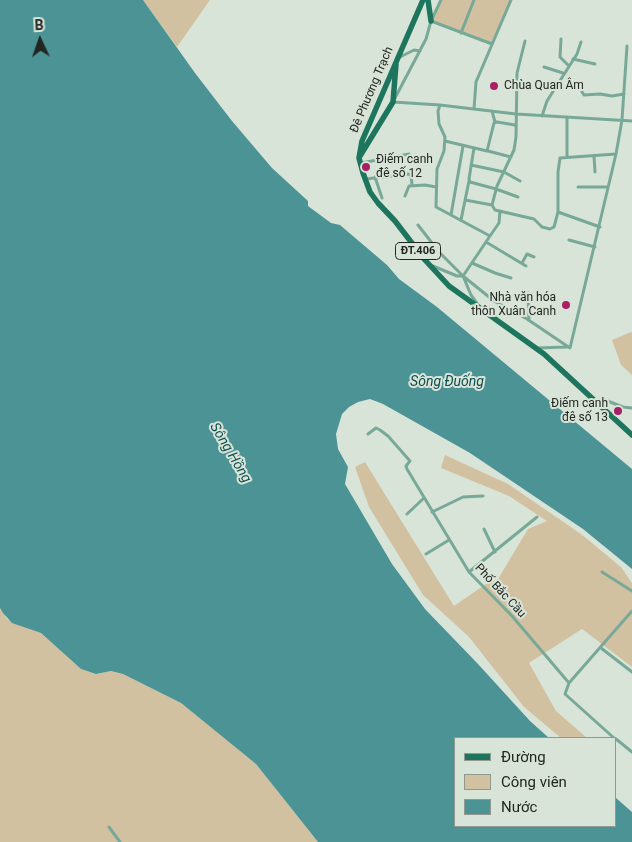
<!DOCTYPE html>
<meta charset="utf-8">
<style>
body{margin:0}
#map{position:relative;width:632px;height:842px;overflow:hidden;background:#d9e4d8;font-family:Roboto,sans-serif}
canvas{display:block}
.legend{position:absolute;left:454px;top:737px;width:162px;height:90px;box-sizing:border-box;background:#d9e4d8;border:1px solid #90988f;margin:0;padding:6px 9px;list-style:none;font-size:15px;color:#222621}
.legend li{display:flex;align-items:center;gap:10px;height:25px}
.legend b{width:25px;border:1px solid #90988f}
.north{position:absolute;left:15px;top:15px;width:50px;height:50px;-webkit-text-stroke:4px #d9e4d8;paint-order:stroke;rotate:357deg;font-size:14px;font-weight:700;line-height:20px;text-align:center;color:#222621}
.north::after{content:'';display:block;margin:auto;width:18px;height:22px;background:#222621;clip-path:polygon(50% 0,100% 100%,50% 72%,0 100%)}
</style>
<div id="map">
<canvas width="632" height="842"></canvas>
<ul class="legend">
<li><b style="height:6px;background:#1e755e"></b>Đường</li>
<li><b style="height:14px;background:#d2c1a1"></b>Công viên</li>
<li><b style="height:14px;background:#4c9396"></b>Nước</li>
</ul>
<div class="north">B</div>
</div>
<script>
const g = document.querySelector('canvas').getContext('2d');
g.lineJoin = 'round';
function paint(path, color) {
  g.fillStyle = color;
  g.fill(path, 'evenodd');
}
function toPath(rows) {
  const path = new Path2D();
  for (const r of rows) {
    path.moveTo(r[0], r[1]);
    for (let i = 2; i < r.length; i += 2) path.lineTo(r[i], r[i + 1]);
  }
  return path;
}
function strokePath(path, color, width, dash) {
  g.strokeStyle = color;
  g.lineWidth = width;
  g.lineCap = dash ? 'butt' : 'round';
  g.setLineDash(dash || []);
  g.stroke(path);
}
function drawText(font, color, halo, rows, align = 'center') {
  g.font = font + ' Roboto,sans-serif';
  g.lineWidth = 4;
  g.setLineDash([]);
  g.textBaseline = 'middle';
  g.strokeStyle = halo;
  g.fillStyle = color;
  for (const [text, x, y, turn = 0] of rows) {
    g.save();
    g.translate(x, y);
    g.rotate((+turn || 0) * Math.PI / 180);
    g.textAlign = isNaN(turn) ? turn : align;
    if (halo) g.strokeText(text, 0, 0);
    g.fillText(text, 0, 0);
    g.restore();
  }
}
const green = toPath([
 [143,0,210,0,177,47],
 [441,0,511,0,492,44,431,21],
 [631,332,632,333,632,375,621,365,612,340],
 [445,455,508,484,581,534,621,567,632,583,632,667,582,629,529,663,556,711,586,737,585,738,561,738,524,707,469,637,423,595,369,507,355,467,365,462,454,606,486,584,498,579,528,529,547,521,509,496,441,468],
 [0,608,7,619,19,625,41,633,81,669,96,674,111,671,123,674,181,703,256,764,318,842,0,842]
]);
const water = toPath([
 [0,0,143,0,195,73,232,121,272,168,308,201,308,206,331,223,340,225,387,265,399,279,437,307,632,469,632,569,583,529,470,453,383,404,370,399,358,402,349,407,342,414,336,434,338,449,348,467,345,484,392,564,425,609,478,664,530,721,549,738,456,738,456,826,616,826,616,798,632,812,632,842,318,842,256,764,181,703,123,674,111,671,96,674,81,669,41,633,12,623,3,613,0,608]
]);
const street = toPath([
 [431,21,492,44],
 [461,33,474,0],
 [561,39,560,57,569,66],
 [400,57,414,50,420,51],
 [573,59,595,64],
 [544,67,563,73],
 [582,85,582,92,584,95,600,94,612,96,624,94],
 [395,98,426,39,431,21,441,0],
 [393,102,440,105,516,114,632,121],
 [474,109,476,82,511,0],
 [492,111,495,122],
 [542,116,547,101,577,54,581,42],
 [445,141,487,151,494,123,497,122,515,125],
 [474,148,469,179,470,182,496,189,518,197],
 [488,151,511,157],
 [567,156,567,117],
 [594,156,595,172],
 [361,163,409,154],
 [471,165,504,172,520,181],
 [375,177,382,198],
 [366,179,408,174,411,175,412,185],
 [578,187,608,187],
 [405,196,409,186,425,185,436,187],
 [465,200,492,205,495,210,534,219,542,227,550,229,554,227,558,212,600,227],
 [492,205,497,186,514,150,516,137,517,73,525,41],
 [558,212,558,172,560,158,616,154],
 [451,215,463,146],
 [461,220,469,181],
 [418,225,439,252,463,276,494,301,527,319,570,348,616,154,622,120,627,46],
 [490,236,499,223,500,211],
 [569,240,595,247],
 [486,242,526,266],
 [472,263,495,273,511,278],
 [522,263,527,254,534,257],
 [433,266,457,276,463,276,490,236,436,207,437,169,444,151,445,137,439,124,438,111,440,105],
 [463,276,471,295,479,306],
 [528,293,529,320],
 [536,348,567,347],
 [596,400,605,400,623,407,632,408],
 [368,434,376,428,380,430,388,436,410,461,406,466,407,469,469,572,512,616,569,683,565,694,614,738],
 [432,512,463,497,483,496],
 [407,514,424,498],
 [484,529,495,552],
 [426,554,449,540],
 [469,572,537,517],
 [602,572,632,591],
 [601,648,632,672],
 [569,683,632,611],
 [616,739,632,752],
 [109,827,120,842]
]);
const primary = toPath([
 [423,0,362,141,359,158,363,173,370,192,378,203,395,221,425,260,449,286,544,354,632,435],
 [428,0,431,21],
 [360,156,393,102,396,64]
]);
const markers = [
 [494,86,5,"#a91f64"],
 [366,167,5,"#a91f64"],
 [566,305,5,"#a91f64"],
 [618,411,5,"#a91f64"]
];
const shields = [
 [418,251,45]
];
const shieldNames = [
 ["ĐT.406",418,251]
];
const poiNames = [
 ["Chùa Quan Âm",504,86],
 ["Điếm canh",376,160],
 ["đê số 12",376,174],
 ["Nhà văn hóa",556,298,"right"],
 ["thôn Xuân Canh",556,312,"right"],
 ["Điếm canh",608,404,"right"],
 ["đê số 13",608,418,"right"]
];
const streetNames = [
 ["Đê Phương Trạch",372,90,-67],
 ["Phố Bắc Cầu",500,591,47]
];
const waterNames = [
 ["Sông Đuống",447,382],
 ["Sông Hồng",230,453,59]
];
paint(green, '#d2c1a1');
paint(water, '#4c9396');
strokePath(street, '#78a998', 3);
strokePath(primary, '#1e755e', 5.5);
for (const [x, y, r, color] of markers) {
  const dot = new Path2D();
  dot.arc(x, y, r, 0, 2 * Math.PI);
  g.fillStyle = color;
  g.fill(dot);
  strokePath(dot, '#d9e4d8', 2);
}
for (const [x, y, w] of shields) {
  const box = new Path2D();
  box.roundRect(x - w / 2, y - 8.5, w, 17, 4);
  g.fillStyle = '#d9e4d8';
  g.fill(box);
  strokePath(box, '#222621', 1);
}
drawText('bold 11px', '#222621', null, shieldNames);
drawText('12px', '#222621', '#d9e4d8', poiNames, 'left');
drawText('12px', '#222621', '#d9e4d8', streetNames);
drawText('italic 14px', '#0c4d50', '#d9e4d8', waterNames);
</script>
